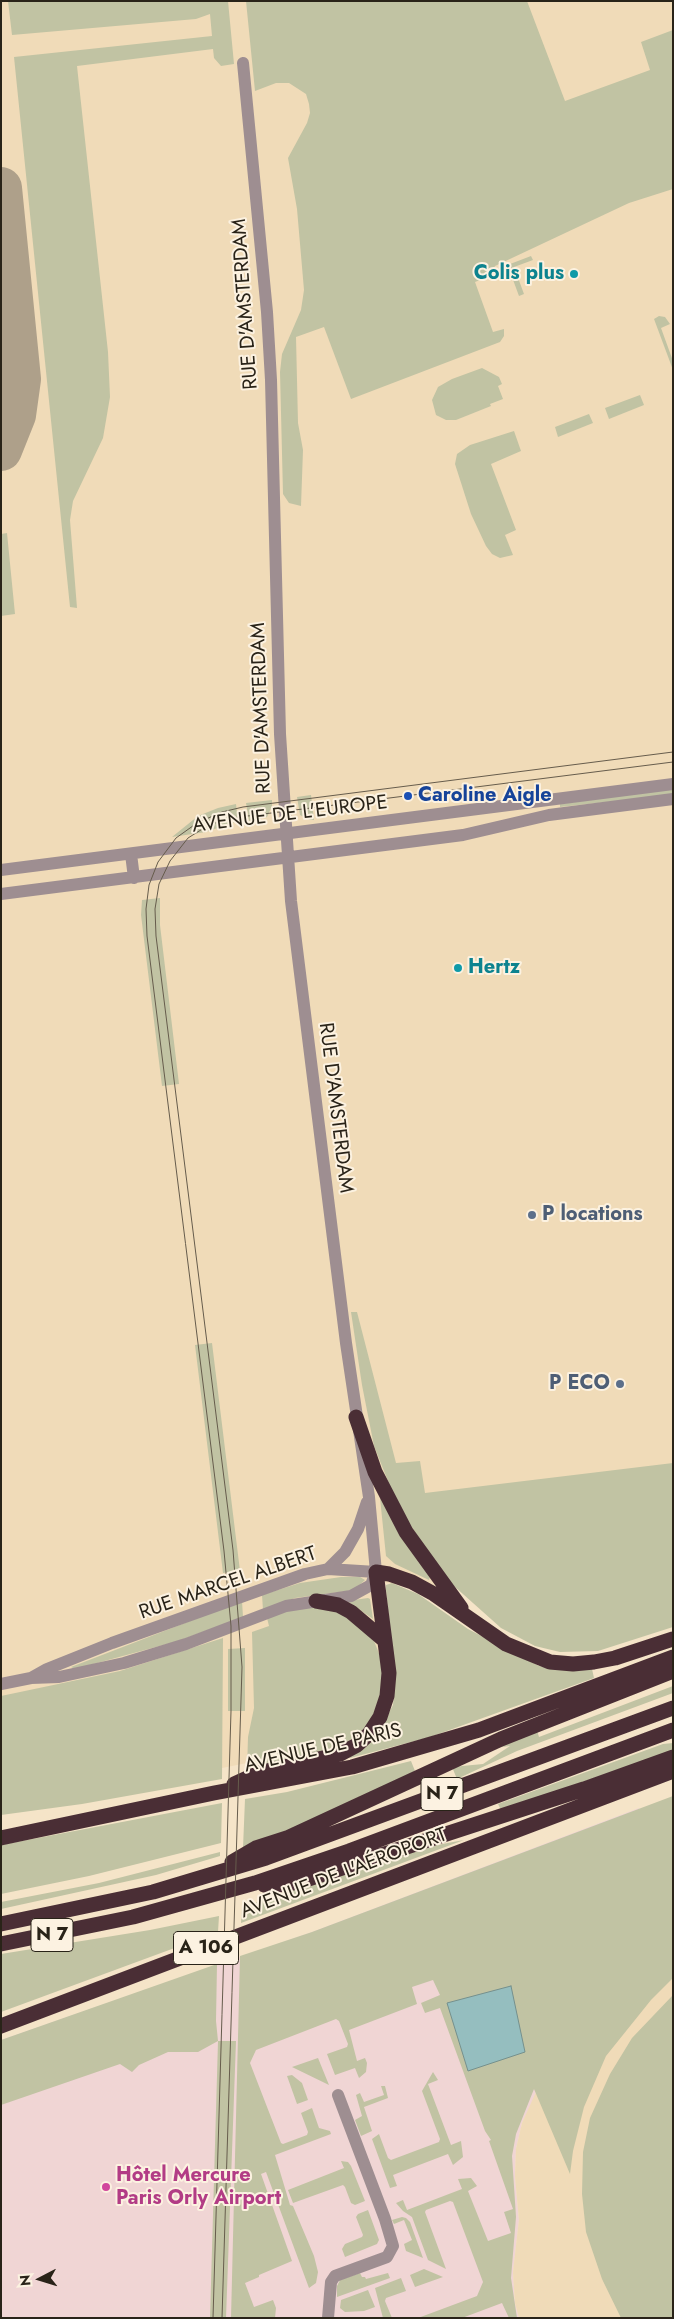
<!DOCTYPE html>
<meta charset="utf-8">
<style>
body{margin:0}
#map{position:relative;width:674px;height:2319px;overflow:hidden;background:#f5e4c8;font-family:Jost,sans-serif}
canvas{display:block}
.frame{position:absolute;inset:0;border:2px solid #292318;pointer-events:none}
.north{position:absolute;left:15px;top:2254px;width:50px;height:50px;-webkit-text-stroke:4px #fcf2e1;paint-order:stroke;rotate:265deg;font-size:14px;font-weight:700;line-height:20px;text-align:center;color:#292318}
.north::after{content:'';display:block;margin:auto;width:18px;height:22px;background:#292318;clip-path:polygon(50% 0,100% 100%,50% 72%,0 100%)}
</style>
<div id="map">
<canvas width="674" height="2319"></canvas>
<div class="frame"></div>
<div class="north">N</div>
</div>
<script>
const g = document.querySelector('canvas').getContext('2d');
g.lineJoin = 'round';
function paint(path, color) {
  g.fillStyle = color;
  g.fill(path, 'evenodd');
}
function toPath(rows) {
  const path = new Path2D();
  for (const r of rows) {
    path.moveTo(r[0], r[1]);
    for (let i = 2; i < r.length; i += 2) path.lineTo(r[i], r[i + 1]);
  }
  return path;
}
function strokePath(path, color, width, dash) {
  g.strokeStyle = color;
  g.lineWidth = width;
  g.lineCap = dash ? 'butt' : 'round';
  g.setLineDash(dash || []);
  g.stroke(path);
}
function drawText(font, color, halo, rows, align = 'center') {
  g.font = font + ' Jost,sans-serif';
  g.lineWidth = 4;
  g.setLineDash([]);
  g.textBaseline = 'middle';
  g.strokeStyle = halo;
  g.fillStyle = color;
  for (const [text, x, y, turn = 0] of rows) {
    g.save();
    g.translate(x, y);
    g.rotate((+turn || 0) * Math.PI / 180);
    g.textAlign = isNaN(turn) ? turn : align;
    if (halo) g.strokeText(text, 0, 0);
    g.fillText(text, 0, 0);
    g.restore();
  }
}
const commercial = toPath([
 [639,1808,658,1854,522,2123,516,2149,515,2176,519,2220,513,2272,515,2303,519,2318,1,2318,1,2040,312,1932]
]);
const built = toPath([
 [1,1,673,1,673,1529,519,1590,380,1583,379,1687,345,1743,1,1813],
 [673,1900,673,2318,519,2318,515,2303,513,2272,519,2220,515,2176,516,2149,522,2123,536,2092]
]);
const green = toPath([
 [8,1,228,1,234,64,221,66,214,58,213,49,77,66,108,352,110,397,103,438,73,501,70,520,77,608,70,607,14,57,212,36,210,14,196,19,12,35],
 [246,1,527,1,565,101,650,70,641,42,673,30,673,189,629,203,495,266,490,276,475,282,493,332,504,329,504,336,500,342,351,399,324,327,296,337,298,423,303,450,301,506,289,503,283,494,280,372,282,354,301,310,304,290,297,209,288,158,307,123,310,113,309,104,306,94,289,83,276,83,255,91],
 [531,256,533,260,514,267,524,294,519,296,509,269,495,273,497,269],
 [659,316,665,317,670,324,661,328,673,361,673,370,654,319],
 [482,368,499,377,502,384,498,386,503,399,490,404,491,406,456,420,446,420,436,415,432,400,438,387,452,379],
 [640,395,644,405,609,419,605,408],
 [589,414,593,423,558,437,555,427],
 [514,431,521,451,491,464,516,530,505,535,513,555,500,558,492,554,486,546,471,514,455,464,457,454,470,445],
 [7,533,15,614,1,616,1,534],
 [673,789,673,795,560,807,560,804],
 [311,795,314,820,310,820,300,815,297,797],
 [272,800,272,806,267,817,249,821,246,803],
 [236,804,238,821,206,832,172,837,198,816,218,808],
 [160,898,160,925,179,1084,162,1086,141,915,142,900],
 [351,1312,357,1312,396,1463,420,1461,425,1493,673,1463,673,1627,598,1651,560,1652,535,1646,501,1628,445,1578,398,1506,374,1446,362,1385],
 [212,1343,240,1571,223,1573,195,1345],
 [380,1498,430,1577,429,1580,395,1564,386,1556],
 [341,1577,360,1577,365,1580,354,1590,295,1598,263,1610,262,1595,300,1583],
 [392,1583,418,1594,468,1629,539,1666,573,1671,592,1669,594,1678,430,1737,350,1758,348,1756,382,1726,393,1705,395,1681,386,1590,386,1585],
 [370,1599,373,1619,347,1601,368,1598],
 [242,1601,243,1617,178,1641,75,1669,71,1667],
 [313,1606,344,1613,374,1641,382,1661,385,1676,375,1717,357,1736,332,1750,247,1771,248,1737,254,1708,252,1632,269,1626,267,1618,294,1609],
 [223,1638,222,1779,82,1804,1,1815,1,1696,120,1671],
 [245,1648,245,1711,228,1711,228,1649],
 [673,1686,673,1693,517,1751,457,1779,452,1767,483,1764,510,1746,486,1749,536,1727,539,1737],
 [673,1743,673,1751,501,1810,498,1804,663,1744],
 [411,1761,415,1771,327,1815,243,1848,245,1799,287,1792],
 [673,1796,673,1978,651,2000,606,2056,584,2107,573,2151,570,2174,534,2089,516,2134,512,2156,516,2217,511,2278,517,2318,509,2318,502,2303,462,2318,418,2318,477,2296,483,2282,453,2202,450,2201,426,2210,425,2212,446,2269,428,2260,412,2217,403,2211,396,2203,403,2200,407,2210,462,2189,458,2179,471,2178,477,2186,468,2191,488,2241,511,2233,504,2212,513,2209,489,2141,491,2140,485,2131,440,2008,425,2013,421,2003,440,1995,433,1980,412,1987,417,2004,349,2030,357,2061,365,2058,367,2063,366,2072,359,2078,355,2068,335,2075,327,2054,347,2047,348,2044,339,2021,336,2019,256,2050,250,2063,281,2143,283,2144,307,2135,308,2132,301,2113,312,2108,319,2128,330,2131,331,2134,275,2155,290,2205,293,2206,314,2256,318,2272,316,2283,309,2288,266,2172,261,2174,292,2261,259,2275,259,2277,245,2283,254,2307,273,2300,276,2308,275,2318,231,2318,240,1956,312,1932],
 [222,1803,221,1843,89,1876,1,1894,1,1845],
 [464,1840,241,1923,242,1907,426,1847],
 [220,1852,220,1856,156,1875,1,1909,1,1902,99,1883],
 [219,1916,218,1932,1,2012,1,1954,150,1930],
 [217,1964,216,2021,218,2041,236,2041,226,2318,210,2318,218,2041,198,2052,168,2052,139,2065,132,2072,120,2064,1,2105,1,2040],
 [673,1995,673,2318,621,2318,602,2279,586,2232,582,2194,583,2152,590,2118,610,2074,632,2038],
 [318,2058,329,2085,292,2067],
 [433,2072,438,2080,428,2084,451,2145,461,2141,463,2157,453,2165,448,2154,393,2175,397,2186,390,2188,372,2139,379,2134,388,2158,391,2160,439,2142,440,2139,422,2091],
 [292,2075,302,2083,308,2100,297,2104,287,2076],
 [381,2086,385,2086,388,2098,364,2107,372,2131,361,2136,355,2120,362,2116,356,2095,360,2093,364,2102,384,2095],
 [341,2161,348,2162,351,2166,365,2201,355,2205,351,2203,345,2187,343,2185,293,2203,288,2190,344,2168],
 [368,2210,379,2240,377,2244,345,2257,342,2249,345,2244,362,2237,363,2235,356,2217,358,2214],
 [402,2217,406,2218,410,2222,423,2258,406,2251,404,2244,412,2240,404,2220,394,2224,392,2220],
 [424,2269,443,2277,415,2287,410,2275],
 [360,2273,362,2277,365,2277,366,2279,388,2273,390,2278,337,2297,337,2286,340,2280],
 [401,2278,406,2291,386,2298,385,2301,392,2318,383,2318,375,2288],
 [368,2290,375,2307,364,2311,345,2312,340,2308,341,2300]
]);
const water = toPath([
 [511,1986,525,2052,468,2071,447,2003,511,1986]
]);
const taxiway = toPath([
 [1,188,20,379,15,415,1,450]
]);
const minor = toPath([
 [131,854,134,878],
 [1,870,673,784],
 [1,894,463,835,549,815,673,799],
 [328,1569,345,1552,358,1529,367,1502],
 [31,1678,47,1669,112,1643,305,1574,328,1569,376,1572],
 [1,1684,31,1678,59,1677,124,1663,186,1644,286,1606,351,1596,371,1585,376,1572,369,1497,346,1343,291,901,280,734,271,380,267,312,243,63],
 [328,2318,331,2282,335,2276,387,2257,393,2246,385,2219,338,2095]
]);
const highway = toPath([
 [356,1417,375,1472,406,1532,461,1608],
 [316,1601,338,1605,351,1612,384,1640],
 [234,1784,258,1773,340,1754,357,1745,369,1734,380,1717,387,1696,389,1673,376,1572,389,1574,412,1582,434,1594,506,1644,550,1662,573,1664,594,1662,615,1658,673,1639],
 [1,1838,214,1793,352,1767,479,1730,673,1657],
 [232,1862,256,1848,287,1838,501,1739,673,1671],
 [264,1885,272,1886,299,1882,584,1789,673,1757],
 [1,1924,153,1892,266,1858,673,1708],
 [1,1944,133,1917,255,1883,349,1851,673,1730],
 [1,2026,673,1771]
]);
const tram = toPath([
 [213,2318,231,1711,231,1626,224,1551,147,936,146,909,149,885,158,862,176,838,197,823,222,812,243,807,673,752],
 [222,2318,242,1667,233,1550,156,936,155,909,159,884,170,861,188,838,204,828,224,819,673,762]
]);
const markers = [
 [574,274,5,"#0f9aa8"],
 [408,796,5,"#1a4fb4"],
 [458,968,5,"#0f9aa8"],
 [532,1215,5,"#5c6f8a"],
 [620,1384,5,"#5c6f8a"],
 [106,2187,5,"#d1479c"]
];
const shields = [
 [442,1794,42],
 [52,1935,42],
 [206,1948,65]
];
const shieldNames = [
 ["N 7",442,1794],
 ["N 7",52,1935],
 ["A 106",206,1948]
];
const cultureNames = [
 ["Colis plus",564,274],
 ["Hertz",468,968,"left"]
];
const streetNames = [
 ["RUE D'AMSTERDAM",246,304,-94],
 ["RUE D'AMSTERDAM",262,708,-92],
 ["AVENUE DE L'EUROPE",290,815,-7],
 ["RUE D'AMSTERDAM",335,1108,83],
 ["RUE MARCEL ALBERT",228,1584,-19],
 ["AVENUE DE PARIS",323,1749,-13],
 ["AVENUE DE L'AÉROPORT",344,1874,-21]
];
const transitNames = [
 ["Caroline Aigle",418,796]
];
const serviceNames = [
 ["P locations",542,1215],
 ["P ECO",610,1384,"right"]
];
const hotelNames = [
 ["Hôtel Mercure",116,2176],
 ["Paris Orly Airport",116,2199]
];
paint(commercial, '#f0d5d4');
paint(built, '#f0dbb8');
paint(green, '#c1c3a3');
paint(water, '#95bebf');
strokePath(water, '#75908d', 1);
strokePath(taxiway, '#aea08a', 42);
strokePath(minor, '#9e8e91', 12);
strokePath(highway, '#4a2e35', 15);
strokePath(tram, '#665c4c', 1);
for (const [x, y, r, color] of markers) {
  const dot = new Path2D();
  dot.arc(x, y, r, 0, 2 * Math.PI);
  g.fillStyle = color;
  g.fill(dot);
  strokePath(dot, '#fcf2e1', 2);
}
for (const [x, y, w] of shields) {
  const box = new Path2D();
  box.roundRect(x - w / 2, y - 16.5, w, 33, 4);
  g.fillStyle = '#fcf2e1';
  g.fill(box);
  strokePath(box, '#292318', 1);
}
drawText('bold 19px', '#292318', null, shieldNames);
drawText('bold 20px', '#0d838f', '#fcf2e1', cultureNames, 'right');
drawText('20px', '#292318', '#fcf2e1', streetNames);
drawText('bold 20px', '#164399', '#fcf2e1', transitNames, 'left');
drawText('bold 20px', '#4e5e75', '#fcf2e1', serviceNames, 'left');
drawText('bold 20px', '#b23c85', '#fcf2e1', hotelNames, 'left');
</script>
